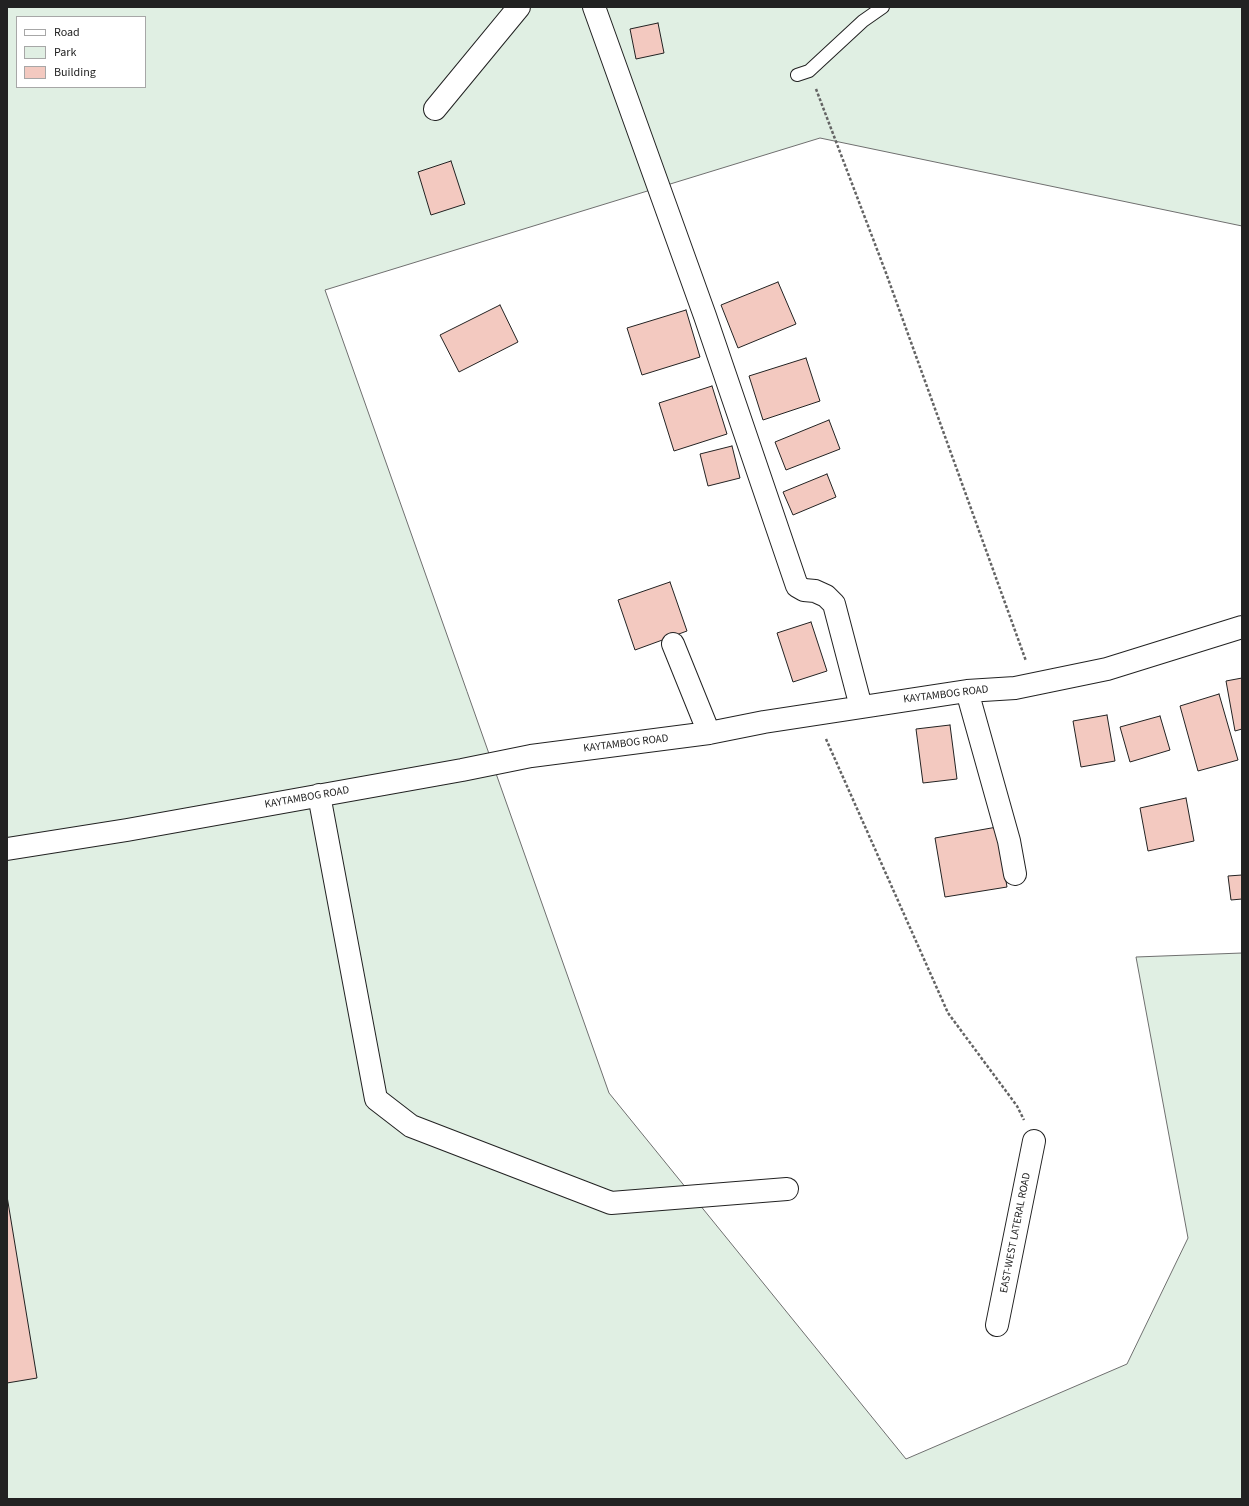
<!DOCTYPE html>
<style>
body{margin:0}
#map{position:relative;width:1249px;height:1506px;overflow:hidden;background:#fff;font-family:"Source Sans 3",sans-serif}
canvas{display:block}
.frame{position:absolute;inset:0;border:8px solid #222;pointer-events:none}
.legend{position:absolute;left:16px;top:16px;width:130px;height:72px;box-sizing:border-box;background:#fff;border:1px solid #a7a7a7;margin:0;padding:5px 7px;list-style:none;font-size:12px;color:#222}
.legend li{display:flex;align-items:center;gap:8px;height:20px}
.legend b{width:20px;border:1px solid #a7a7a7}
</style>
<div id="map">
<canvas width="1249" height="1506"></canvas>
<div class="frame"></div>
<ul class="legend">
<li><b style="height:5px;background:#fff"></b>Road</li>
<li><b style="height:11px;background:#e0efe3"></b>Park</li>
<li><b style="height:11px;background:#f3c9c0"></b>Building</li>
</ul>
</div>
<script>
const g = document.querySelector('canvas').getContext('2d');
g.lineJoin = 'round';
function paint(path, color) {
  g.fillStyle = color;
  g.fill(path, 'evenodd');
}
function toPath(rows) {
  const path = new Path2D();
  for (const r of rows) {
    path.moveTo(r[0], r[1]);
    for (let i = 2; i < r.length; i += 2) path.lineTo(r[i], r[i + 1]);
  }
  return path;
}
function strokePath(path, color, width, dash) {
  g.strokeStyle = color;
  g.lineWidth = width;
  g.lineCap = dash ? 'butt' : 'round';
  g.setLineDash(dash || []);
  g.stroke(path);
}
function drawText(font, color, halo, rows, align = 'center') {
  g.font = font + ' "Source Sans 3",sans-serif';
  g.lineWidth = 3;
  g.setLineDash([]);
  g.textBaseline = 'middle';
  g.strokeStyle = halo;
  g.fillStyle = color;
  for (const [text, x, y, turn = 0] of rows) {
    g.save();
    g.translate(x, y);
    g.rotate((+turn || 0) * Math.PI / 180);
    g.textAlign = isNaN(turn) ? turn : align;
    if (halo) g.strokeText(text, 0, 0);
    g.fillText(text, 0, 0);
    g.restore();
  }
}
const green = toPath([
 [7,7,1242,7,1242,226,820,138,325,290,609,1093,906,1459,1127,1364,1188,1238,1136,957,1242,953,1242,1499,7,1499,7,7],
 [17,17,145,17,145,87,17,87,17,17]
]);
const building = toPath([
 [658,23,664,53,636,59,630,29,658,23],
 [451,161,465,204,431,215,418,172,451,161],
 [778,282,796,324,738,348,721,305,778,282],
 [500,305,518,342,459,372,440,335,500,305],
 [686,310,700,357,642,375,627,328,686,310],
 [806,358,820,401,763,420,749,376,806,358],
 [712,386,727,434,674,451,659,403,712,386],
 [829,420,840,449,786,470,775,442,829,420],
 [732,446,740,478,708,486,700,454,732,446],
 [827,474,836,497,793,515,783,492,827,474],
 [670,582,687,631,635,650,618,600,670,582],
 [811,622,827,671,793,682,777,633,811,622],
 [1242,678,1242,729,1235,731,1226,681,1242,678],
 [1219,694,1238,760,1198,771,1180,706,1219,694],
 [1107,715,1115,761,1081,767,1073,721,1107,715],
 [1160,716,1170,750,1130,762,1120,727,1160,716],
 [950,725,957,779,923,783,916,729,950,725],
 [1186,798,1194,841,1148,851,1140,808,1186,798],
 [997,827,1007,887,945,897,935,838,997,827],
 [1242,875,1242,899,1231,900,1228,876,1242,875],
 [7,1196,37,1378,7,1383,7,1196]
]);
const path = toPath([
 [816,89,886,273,1026,661],
 [826,739,948,1013,1017,1106,1024,1120]
]);
const lane = toPath([
 [797,75,809,71,863,21,883,7]
]);
const street = toPath([
 [594,7,705,316,797,586,804,590,815,591,826,596,834,604,861,707],
 [435,109,519,7],
 [673,644,709,733],
 [967,691,1009,841,1015,874],
 [319,795,376,1099,411,1126,611,1203,787,1189],
 [7,849,127,830,462,770,531,756,709,733,764,722,967,691,1015,688,1107,669,1242,627]
]);
const primary = toPath([
 [997,1325,1034,1141]
]);
const streetNames = [
 ["KAYTAMBOG ROAD",946,695,-7],
 ["KAYTAMBOG ROAD",626,744,-7],
 ["KAYTAMBOG ROAD",307,798,-10],
 ["EAST-WEST LATERAL ROAD",1016,1233,-79]
];
paint(green, '#e0efe3');
strokePath(green, '#6f6f6f', 1);
paint(building, '#f3c9c0');
strokePath(building, '#222', 1);
strokePath(lane, '#222', 14);
strokePath(street, '#222', 24);
strokePath(primary, '#222', 24);
strokePath(path, '#646464', 2.5, [3, 2]);
strokePath(lane, '#fff', 12);
strokePath(street, '#fff', 22);
strokePath(primary, '#fff', 22);
drawText('11px', '#222', '#fff', streetNames);
</script>
